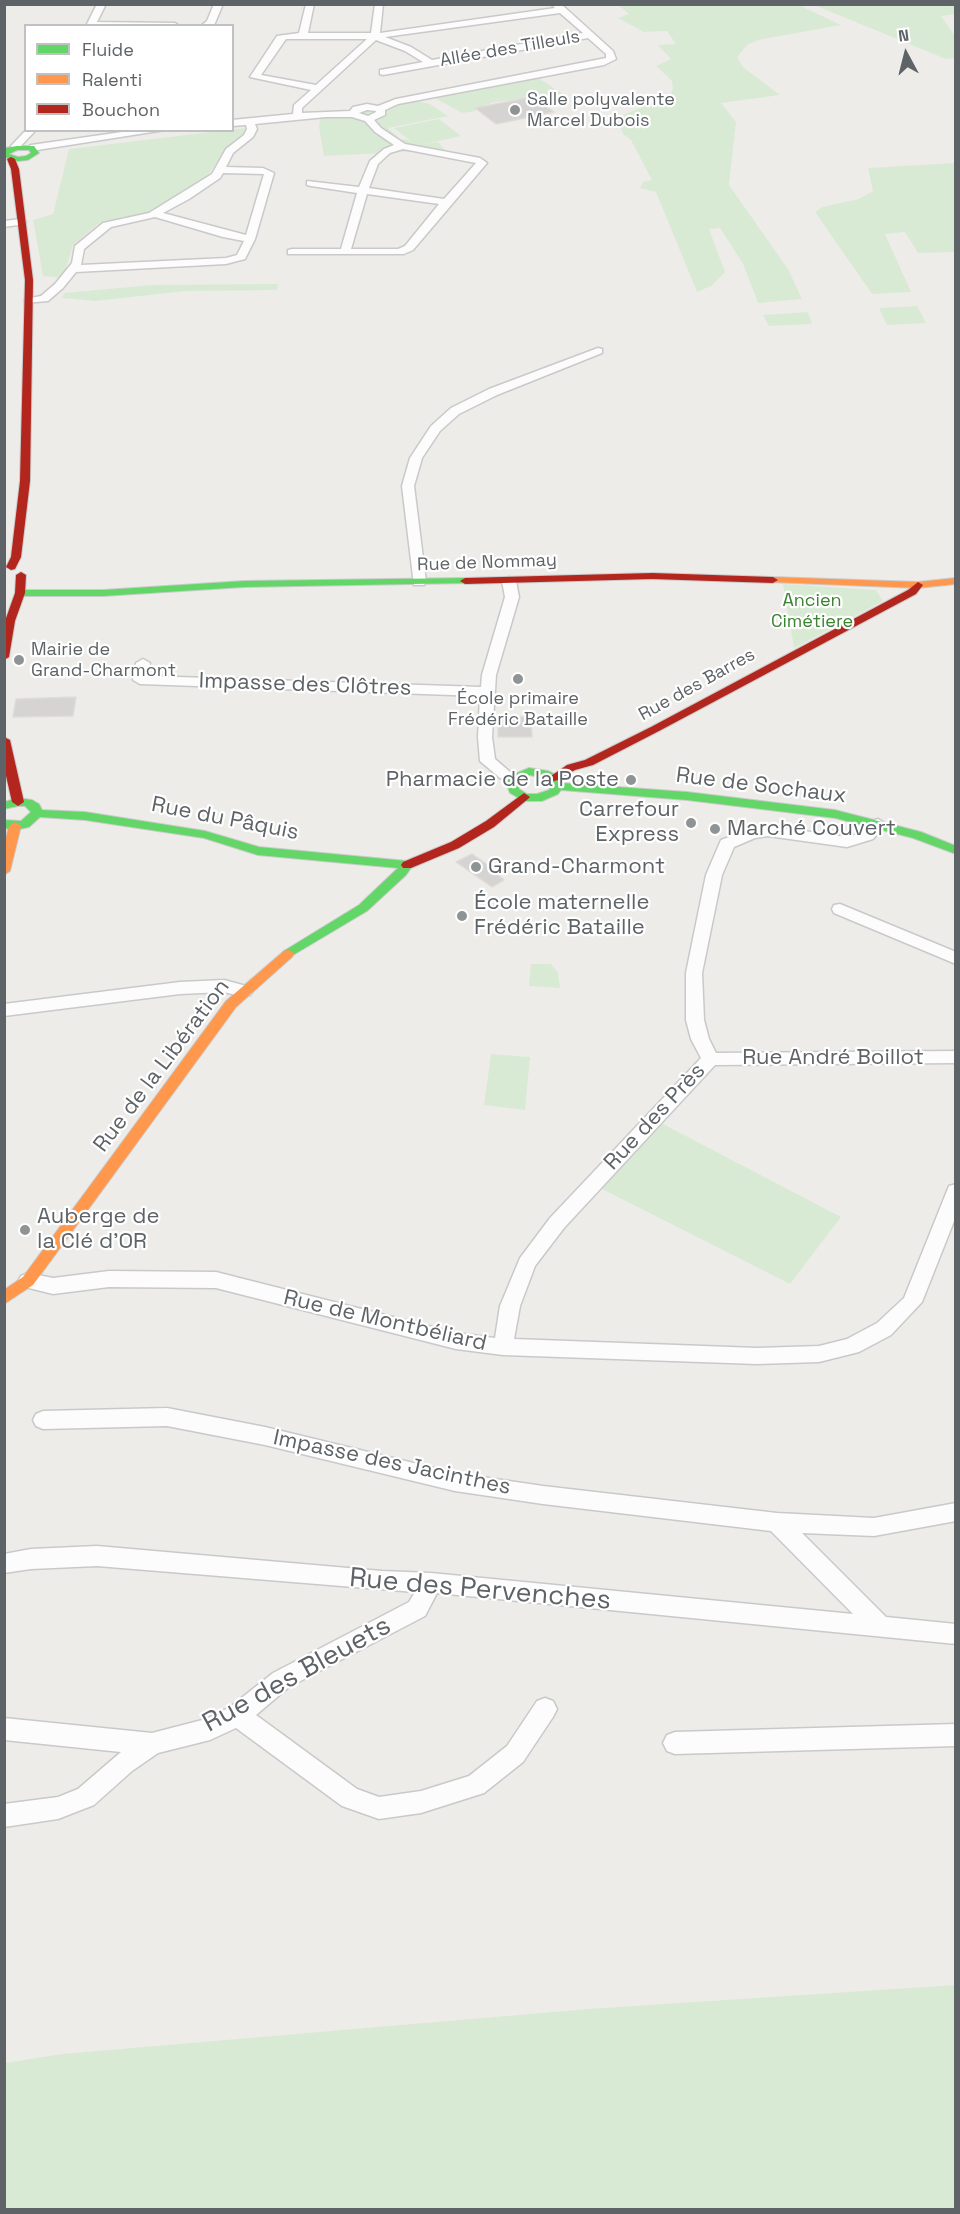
<!DOCTYPE html>
<meta charset="utf-8">
<style>
body{margin:0}
#map{position:relative;width:960px;height:2214px;overflow:hidden;background:#eeece9;font-family:"Space Grotesk",sans-serif}
canvas{display:block}
.frame{position:absolute;inset:0;border:6px solid #5e6367;pointer-events:none}
.legend{position:absolute;left:24px;top:24px;width:210px;height:108px;box-sizing:border-box;background:#fff;border:2px solid #bfc1c2;margin:0;padding:8px 10px;list-style:none;font-size:18px;color:#5e6367}
.legend li{display:flex;align-items:center;gap:12px;height:30px}
.legend b{width:30px;border:2px solid #bfc1c2}
.north{position:absolute;left:876px;top:24px;width:60px;height:60px;-webkit-text-stroke:4px #fff;paint-order:stroke;rotate:353deg;font-size:16px;font-weight:700;line-height:24px;text-align:center;color:#5e6367}
.north::after{content:'';display:block;margin:auto;width:21px;height:27px;background:#5e6367;clip-path:polygon(50% 0,100% 100%,50% 72%,0 100%)}
</style>
<div id="map">
<canvas width="960" height="2214"></canvas>
<div class="frame"></div>
<ul class="legend">
<li><b style="height:8px;background:#63d668"></b>Fluide</li>
<li><b style="height:8px;background:#ff974d"></b>Ralenti</li>
<li><b style="height:8px;background:#b3261e"></b>Bouchon</li>
</ul>
<div class="north">N</div>
</div>
<script>
const g = document.querySelector('canvas').getContext('2d');
g.lineJoin = 'round';
function paint(path, color) {
  g.fillStyle = color;
  g.fill(path, 'evenodd');
}
function toPath(rows) {
  const path = new Path2D();
  for (const r of rows) {
    path.moveTo(r[0], r[1]);
    for (let i = 2; i < r.length; i += 2) path.lineTo(r[i], r[i + 1]);
  }
  return path;
}
function strokePath(path, color, width, dash) {
  g.strokeStyle = color;
  g.lineWidth = width;
  g.lineCap = dash ? 'butt' : 'round';
  g.setLineDash(dash || []);
  g.stroke(path);
}
function drawText(font, color, halo, rows, align = 'center') {
  g.font = font + ' "Space Grotesk",sans-serif';
  g.lineWidth = 4.5;
  g.setLineDash([]);
  g.textBaseline = 'middle';
  g.strokeStyle = halo;
  g.fillStyle = color;
  for (const [text, x, y, turn = 0] of rows) {
    g.save();
    g.translate(x, y);
    g.rotate((+turn || 0) * Math.PI / 180);
    g.textAlign = isNaN(turn) ? turn : align;
    if (halo) g.strokeText(text, 0, 0);
    g.fillText(text, 0, 0);
    g.restore();
  }
}
const green = toPath([
 [618,5,804,5,801,6,841,25,763,39,748,44,737,57,743,67,780,95,721,103,736,122,729,185,788,269,802,299,758,303,743,264,720,228,709,229,725,272,711,286,697,292,656,192,640,188,643,182,652,180,631,140,623,134,618,121,625,114,669,96,673,89,672,81,656,66,671,59,658,45,676,44,667,31,644,32,618,18,629,14],
 [814,5,955,5,955,14,941,16,955,36,955,58,946,59],
 [537,77,563,94,495,102,475,108,476,111,462,113,433,97],
 [417,101,430,104,448,116,388,128,401,140,406,139,412,142,394,128,439,119,461,136,425,144,438,142,445,150,324,156,319,127,320,117],
 [245,128,241,139,221,156,208,175,178,199,149,212,99,223,73,245,63,278,43,276,33,220,53,214,69,149],
 [955,163,955,252,918,253,905,232,885,234,911,292,872,294,815,212,822,207,859,199,873,191,868,168],
 [278,284,277,290,185,291,96,301,62,298,64,293,151,285],
 [917,306,926,323,887,325,879,308],
 [808,312,812,324,769,326,763,315],
 [783,584,876,590,883,601,794,648],
 [531,964,551,964,558,973,560,988,529,986],
 [491,1054,530,1057,525,1110,484,1105],
 [661,1123,841,1217,790,1284,602,1189],
 [955,1985,955,2209,5,2209,5,2063,62,2054,588,2009]
]);
const building = toPath([
 [532,97,554,112,496,124,475,108,532,97],
 [76,697,73,716,13,717,16,699,76,697],
 [498,717,531,717,532,737,498,737,498,717],
 [472,854,485,863,504,880,492,887,456,862,472,854]
]);
const street = toPath([
 [97,4,106,4,97,22,175,23,179,26,86,26,97,4],
 [214,4,223,4,215,23,213,26,201,26,207,21,214,4],
 [306,4,314,4,308,33,371,33,375,4,383,4,380,33,555,8,551,4,561,4,613,51,616,59,604,65,398,104,385,110,385,115,374,120,381,128,405,144,480,158,487,163,413,250,404,254,288,254,288,250,292,249,341,249,357,193,311,186,307,185,307,181,359,187,370,161,384,149,394,145,375,132,365,121,352,117,326,117,255,124,257,129,253,137,233,153,226,167,263,168,274,173,255,239,245,259,226,264,76,272,63,288,48,301,25,303,25,299,41,296,55,284,72,263,75,246,103,223,149,213,212,174,226,149,244,135,247,129,246,125,232,126,232,120,293,114,294,105,311,90,250,77,277,36,299,33,306,4],
 [560,13,583,33,432,60,411,47,385,37,560,13],
 [588,38,606,54,606,58,396,99,378,106,367,104,353,107,350,111,302,113,302,108,376,40,405,51,423,62,380,70,380,74,383,75,588,38],
 [286,39,367,39,316,85,261,75,286,39],
 [367,110,376,111,376,112,368,116,359,113,367,110],
 [403,149,476,163,444,199,369,188,378,164,390,153,403,149],
 [223,173,264,174,246,235,163,213,189,199,220,178,223,173],
 [367,194,439,204,405,246,398,249,351,249,367,194],
 [155,217,223,237,244,241,237,255,226,258,81,265,84,249,111,227,155,217],
 [26,130,36,130,17,150,11,150,11,146,26,130],
 [136,130,165,130,31,151,26,148,31,145,136,130],
 [21,219,26,222,25,224,4,227,4,221,21,219],
 [598,348,602,349,602,353,497,395,459,414,440,431,422,458,414,486,426,582,424,585,414,585,402,486,410,458,431,426,451,408,489,389,598,348],
 [509,577,516,581,519,597,496,675,492,737,495,759,510,772,519,775,522,778,519,781,514,783,500,778,480,761,478,737,480,696,140,684,133,680,136,663,143,659,150,663,148,676,481,687,482,675,505,597,502,581,509,577],
 [878,819,886,824,873,839,847,847,768,836,755,838,734,847,722,875,702,973,704,1020,709,1039,716,1053,956,1051,956,1063,715,1065,564,1228,535,1266,520,1306,514,1339,757,1348,819,1346,847,1339,877,1323,904,1298,947,1191,949,1186,956,1184,956,1216,922,1302,891,1335,859,1352,819,1362,757,1364,503,1355,456,1349,216,1288,109,1287,53,1294,21,1286,18,1281,21,1276,28,1273,53,1278,109,1271,216,1272,456,1333,495,1338,500,1306,520,1258,550,1218,701,1058,691,1039,686,1020,686,973,706,875,721,840,745,831,768,826,847,837,861,833,872,821,878,819],
 [840,904,956,952,956,964,834,913,832,909,834,905,840,904],
 [224,980,250,987,253,991,250,995,244,997,224,992,180,994,4,1016,4,1004,180,982,224,980],
 [167,1408,265,1427,455,1473,543,1486,777,1513,874,1518,956,1503,956,1521,874,1536,802,1533,886,1617,956,1624,956,1644,437,1593,425,1616,289,1687,256,1715,357,1789,379,1797,421,1791,469,1776,507,1746,537,1701,545,1698,553,1701,557,1709,553,1717,523,1762,484,1793,421,1813,379,1819,342,1806,236,1728,210,1740,158,1753,132,1771,94,1805,58,1819,4,1827,4,1804,58,1797,78,1789,121,1752,4,1740,4,1718,152,1733,206,1719,230,1707,273,1673,409,1602,415,1592,97,1566,31,1569,4,1573,4,1554,31,1549,97,1546,382,1571,431,1573,853,1614,771,1531,543,1504,455,1491,265,1445,167,1426,43,1429,36,1426,33,1420,36,1414,43,1411,167,1408],
 [956,1724,956,1746,675,1754,667,1751,663,1743,667,1735,675,1732,956,1724]
]);
const fast = toPath([
 [17,146,34,146,39,153,28,160,18,161,4,157,5,148,17,146],
 [17,150,29,150,31,153,26,156,18,157,9,154,17,150],
 [465,578,470,581,469,583,244,587,103,596,20,596,15,593,20,590,103,590,244,581,465,578],
 [529,768,548,771,558,776,562,783,687,792,835,810,921,832,956,846,956,854,913,838,835,818,687,800,561,790,558,794,542,801,524,801,510,793,506,783,510,776,529,768],
 [530,775,549,780,551,786,549,790,537,794,527,794,519,789,519,780,530,775],
 [18,798,32,800,39,804,42,810,85,812,205,831,259,847,407,861,413,865,406,875,367,911,288,958,284,957,282,954,284,951,359,905,398,868,258,855,204,838,85,820,40,817,29,827,15,830,4,828,4,820,21,821,31,812,25,806,18,806,4,809,4,802,18,798]
]);
const slow = toPath([
 [773,577,918,582,956,578,956,584,918,588,769,582,769,578,773,577],
 [15,822,21,826,10,871,4,875,4,845,9,826,15,822],
 [288,950,292,951,294,954,292,957,236,1007,33,1285,4,1304,4,1290,23,1277,226,1001,284,951,288,950]
]);
const jam = toPath([
 [11,157,15,159,19,169,33,280,30,481,21,557,15,569,11,570,6,567,11,557,20,481,25,280,11,169,7,159,11,157],
 [21,572,26,575,25,593,15,621,9,657,4,660,5,621,15,593,16,575,21,572],
 [652,573,773,577,778,580,773,583,652,579,465,584,460,581,465,578,652,573],
 [918,582,923,585,916,594,659,731,593,765,575,770,558,780,554,781,548,778,567,765,585,760,651,727,908,590,918,582],
 [4,737,10,740,24,802,18,806,12,802,4,767,4,737],
 [524,793,530,797,528,799,494,827,459,848,411,868,403,868,401,865,403,862,451,842,486,821,524,793]
]);
const markers = [
 [515,110,6,"#909394"],
 [19,660,6,"#909394"],
 [518,679,6,"#909394"],
 [631,780,6,"#909394"],
 [691,823,6,"#909394"],
 [715,829,6,"#909394"],
 [476,867,6,"#909394"],
 [462,916,6,"#909394"],
 [25,1230,6,"#909394"]
];
const farStreetnames = [
 ["Allée des Tilleuls",510,49,-10],
 ["Rue de Nommay",487,563,-2],
 ["Rue des Barres",697,685,-29]
];
const farPoinames = [
 ["Salle polyvalente",527,100],
 ["Marcel Dubois",527,121],
 ["Mairie de",31,650],
 ["Grand-Charmont",31,671],
 ["École primaire",518,699,"center"],
 ["Frédéric Bataille",518,720,"center"]
];
const farParknames = [
 ["Ancien",812,601],
 ["Cimétiere",812,622]
];
const streetNames = [
 ["Impasse des Clôtres",305,685,2],
 ["Rue de Sochaux",761,786,7],
 ["Rue du Pâquis",225,819,11],
 ["Rue André Boillot",833,1058],
 ["Rue de la Libération",162,1066,-53],
 ["Rue des Près",655,1117,-47],
 ["Rue de Montbéliard",385,1321,13],
 ["Impasse des Jacinthes",392,1463,12]
];
const poiNames = [
 ["Pharmacie de la Poste",619,780,"right"],
 ["Carrefour",679,810,"right"],
 ["Express",679,835,"right"],
 ["Marché Couvert",727,829],
 ["Grand-Charmont",488,867],
 ["École maternelle",474,903],
 ["Frédéric Bataille",474,928],
 ["Auberge de",37,1217],
 ["la Clé d'OR",37,1242]
];
const nearStreetnames = [
 ["Rue des Pervenches",480,1590,5],
 ["Rue des Bleuets",297,1675,-29]
];
paint(green, '#d9ead4');
paint(building, '#d6d4d3');
strokePath(building, '#dedbd8', 1.5);
strokePath(street, '#cac9ca', 3);
strokePath(fast, '#cacbcb', 2);
strokePath(slow, '#cacbcb', 2);
strokePath(jam, '#cacbcb', 2);
paint(street, '#fcfcfc');
paint(fast, '#63d668');
paint(slow, '#ff974d');
paint(jam, '#b3261e');
for (const [x, y, r, color] of markers) {
  const dot = new Path2D();
  dot.arc(x, y, r, 0, 2 * Math.PI);
  g.fillStyle = color;
  g.fill(dot);
  strokePath(dot, '#fff', 2);
}
drawText('18px', '#5e6367', '#fff', farStreetnames);
drawText('18px', '#5e6367', '#fff', farPoinames, 'left');
drawText('18px', '#3a8330', '#fff', farParknames);
drawText('22px', '#5e6367', '#fff', streetNames);
drawText('22px', '#5e6367', '#fff', poiNames, 'left');
drawText('27px', '#5e6367', '#fff', nearStreetnames);
</script>
